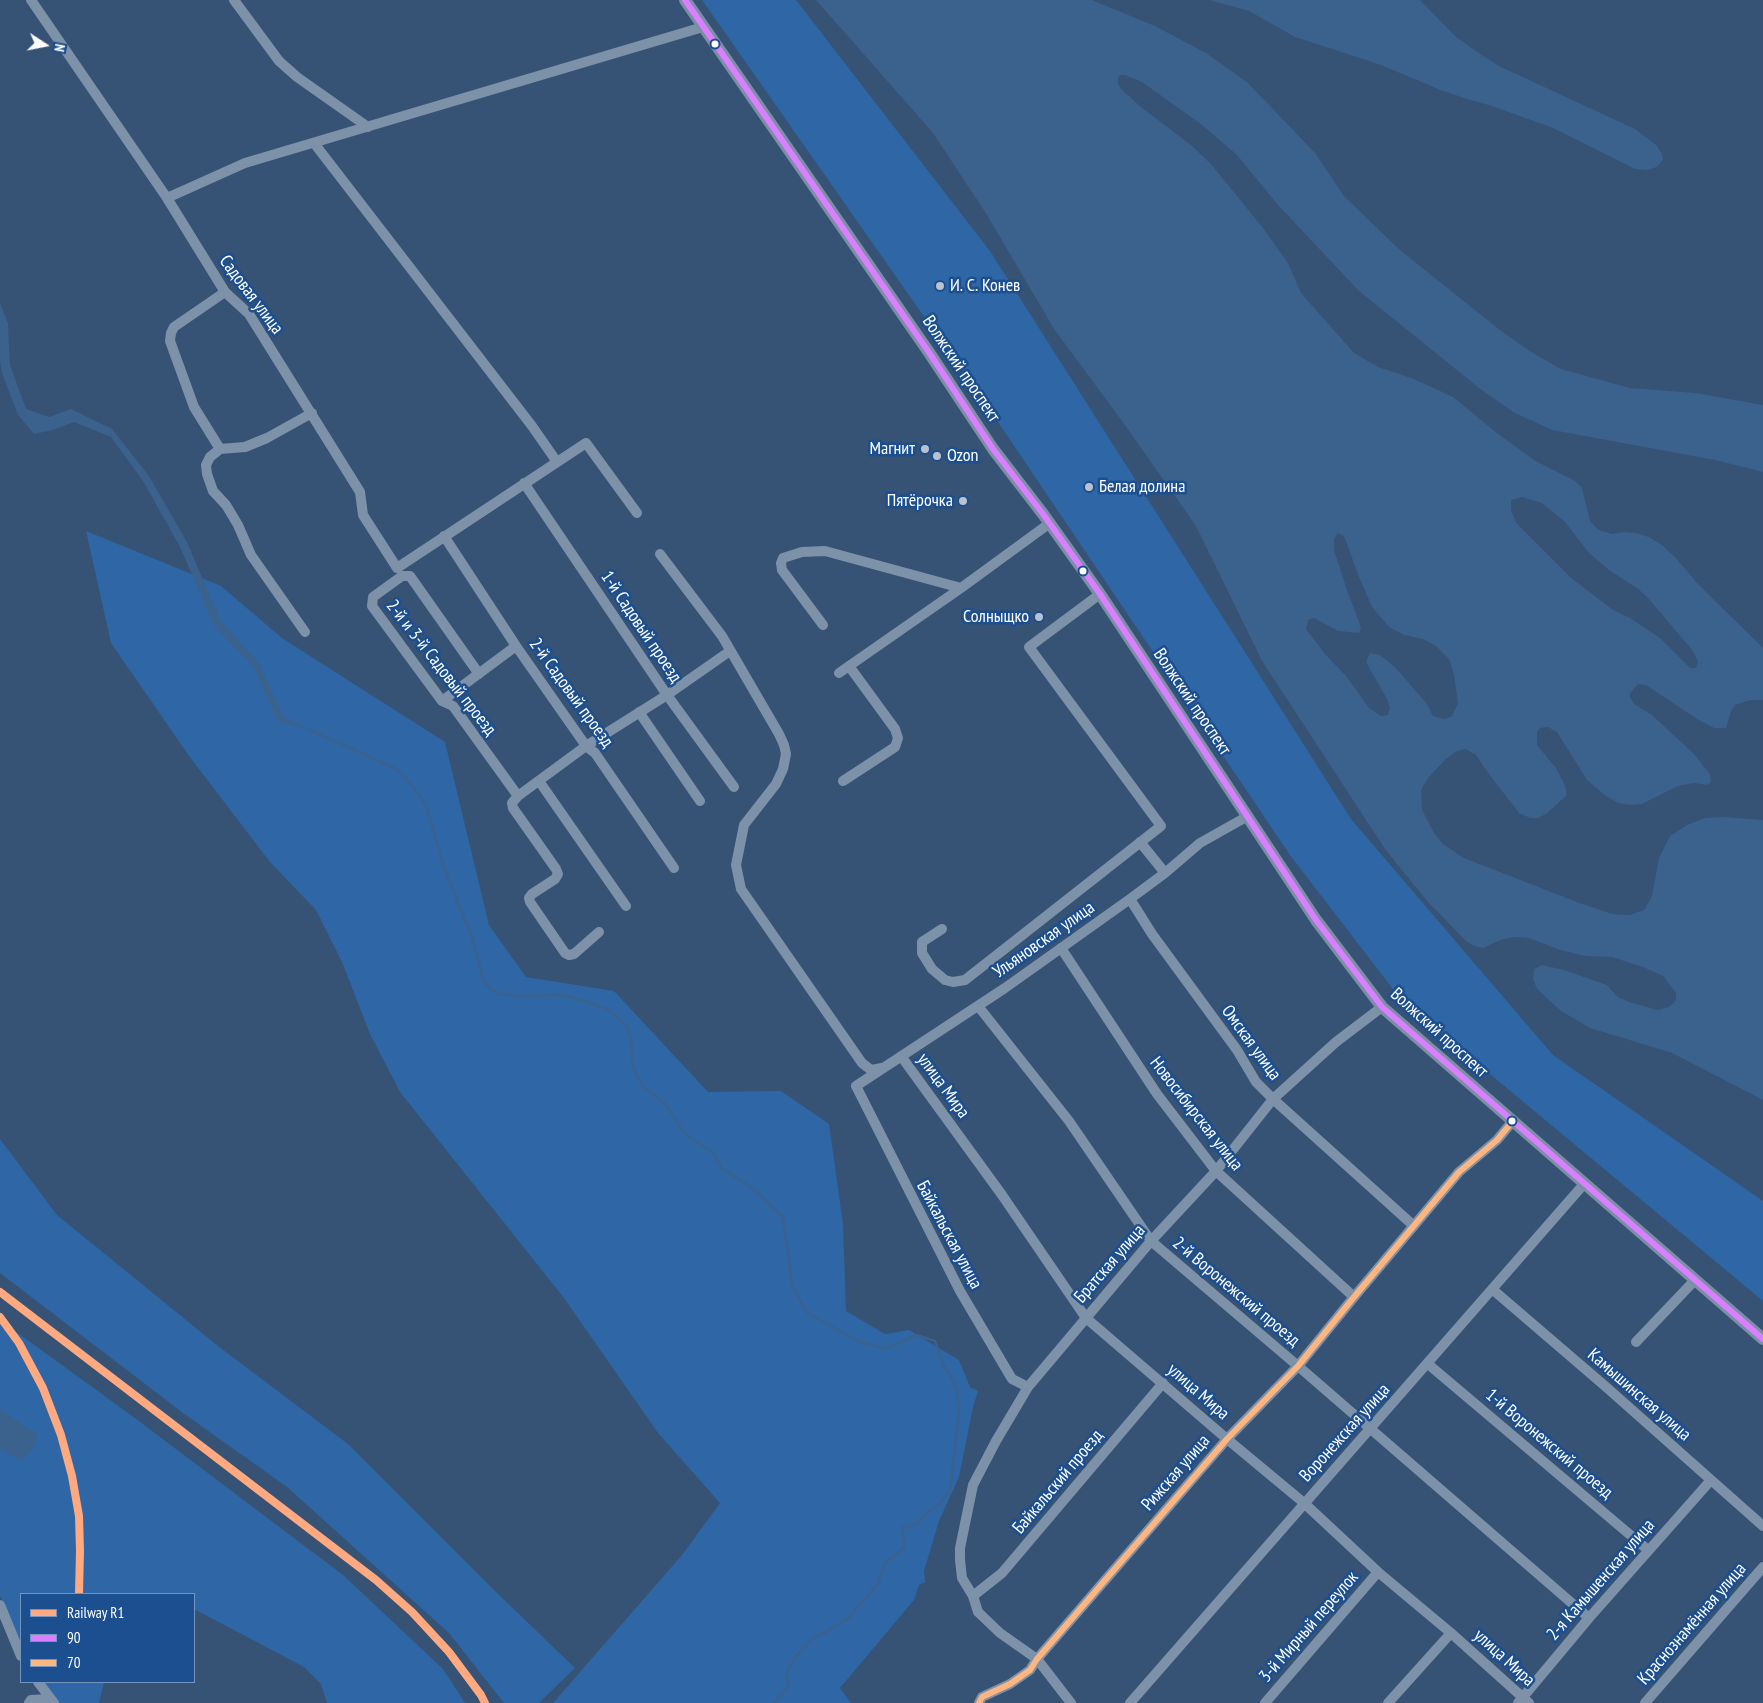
<!DOCTYPE html>
<meta charset="utf-8">
<style>
body{margin:0}
#map{position:relative;width:1763px;height:1703px;overflow:hidden;background:#365274;font-family:"PT Sans Narrow",sans-serif}
canvas{display:block}
.legend{position:absolute;left:20px;top:1593px;width:175px;height:90px;box-sizing:border-box;background:#1b4f8f;border:1px solid #7695bc;margin:0;padding:6px 9px;list-style:none;font-size:15px;color:#fff}
.legend li{display:flex;align-items:center;gap:10px;height:25px}
.legend b{width:25px;border:1px solid #7695bc}
.north{position:absolute;left:20px;top:20px;width:50px;height:50px;-webkit-text-stroke:4px #1b4f8f;paint-order:stroke;rotate:101deg;font-size:14px;font-weight:700;line-height:20px;text-align:center;color:#fff}
.north::after{content:'';display:block;margin:auto;width:18px;height:22px;background:#fff;clip-path:polygon(50% 0,100% 100%,50% 72%,0 100%)}
</style>
<div id="map">
<canvas width="1763" height="1703"></canvas>
<ul class="legend">
<li><b style="height:6px;background:#ffa980"></b>Railway R1</li>
<li><b style="height:6px;background:#d880ff"></b>90</li>
<li><b style="height:6px;background:#ffb580"></b>70</li>
</ul>
<div class="north">N</div>
</div>
<script>
const g = document.querySelector('canvas').getContext('2d');
g.lineJoin = 'round';
function paint(path, color) {
  g.fillStyle = color;
  g.fill(path, 'evenodd');
}
function toPath(rows) {
  const path = new Path2D();
  for (const r of rows) {
    path.moveTo(r[0], r[1]);
    for (let i = 2; i < r.length; i += 2) path.lineTo(r[i], r[i + 1]);
  }
  return path;
}
function strokePath(path, color, width, dash) {
  g.strokeStyle = color;
  g.lineWidth = width;
  g.lineCap = dash ? 'butt' : 'round';
  g.setLineDash(dash || []);
  g.stroke(path);
}
function drawText(font, color, halo, rows, align = 'center') {
  g.font = font + ' "PT Sans Narrow",sans-serif';
  g.lineWidth = 5;
  g.setLineDash([]);
  g.textBaseline = 'middle';
  g.strokeStyle = halo;
  g.fillStyle = color;
  for (const [text, x, y, turn = 0] of rows) {
    g.save();
    g.translate(x, y);
    g.rotate((+turn || 0) * Math.PI / 180);
    g.textAlign = isNaN(turn) ? turn : align;
    if (halo) g.strokeText(text, 0, 0);
    g.fillText(text, 0, 0);
    g.restore();
  }
}
const green = toPath([
 [702,0,796,0,990,251,1351,819,1553,1055,1763,1201,1763,1301,1402,1001,1290,855,998,422],
 [86,531,221,586,282,638,445,742,489,925,526,977,614,991,708,1092,781,1091,829,1124,843,1224,846,1311,885,1334,909,1330,959,1360,970,1387,978,1391,973,1407,959,1477,939,1521,924,1571,925,1582,919,1585,914,1600,840,1688,851,1703,553,1703,682,1555,720,1503,658,1433,564,1298,400,1092,370,1034,342,962,316,910,270,862,189,756,111,643],
 [0,1139,57,1215,218,1346,348,1444,494,1590,575,1668,539,1703,504,1703,449,1633,287,1487,183,1413,0,1273],
 [0,1320,135,1418,343,1575,443,1669,465,1703,327,1703,321,1684,304,1667,194,1609,194,1594,21,1594,21,1645,0,1596],
 [39,1682,104,1682,99,1703,56,1703]
]);
const water = toPath([
 [816,0,1092,0,1155,26,1206,53,1248,83,1315,153,1344,196,1400,250,1500,330,1531,352,1561,369,1630,388,1696,393,1763,405,1763,472,1715,460,1552,430,1513,412,1479,388,1359,291,1277,204,1237,155,1202,125,1142,82,1125,75,1120,75,1118,78,1118,83,1121,89,1141,107,1191,145,1211,164,1263,228,1288,263,1301,293,1354,353,1378,367,1414,379,1453,397,1497,433,1534,460,1575,481,1582,488,1590,521,1599,530,1612,534,1624,532,1636,533,1649,537,1662,545,1676,558,1697,583,1763,648,1763,700,1750,700,1735,705,1731,711,1726,728,1714,728,1697,719,1646,685,1638,684,1630,693,1630,697,1634,704,1652,715,1694,754,1710,774,1711,782,1707,785,1694,783,1678,786,1642,804,1630,805,1618,803,1603,794,1587,780,1557,732,1548,727,1540,728,1537,732,1537,745,1556,768,1563,781,1566,789,1566,796,1546,814,1538,818,1530,818,1519,813,1488,773,1476,755,1466,749,1457,751,1446,759,1429,777,1421,790,1422,810,1434,833,1443,844,1464,858,1577,902,1612,914,1630,915,1644,910,1652,896,1659,858,1670,836,1687,825,1705,818,1723,817,1763,820,1763,1100,1672,1053,1590,1028,1561,1011,1537,989,1533,979,1534,969,1542,965,1564,970,1607,985,1618,997,1629,1002,1658,1010,1669,1007,1676,1000,1676,993,1663,976,1643,967,1612,957,1586,956,1560,950,1529,938,1515,937,1503,939,1483,948,1474,946,1466,941,1427,901,1385,849,1262,661,1196,526,1122,421,1054,329,987,215,933,133],
 [1522,497,1542,503,1565,522,1589,553,1609,570,1638,589,1647,597,1693,651,1698,662,1696,668,1690,668,1660,638,1630,618,1613,610,1570,577,1516,523,1511,510,1511,500],
 [1338,533,1344,536,1359,577,1372,607,1389,627,1404,635,1423,639,1436,646,1449,659,1454,675,1458,703,1452,716,1444,719,1433,716,1427,704,1395,667,1380,655,1370,653,1366,662,1387,699,1390,707,1388,715,1381,716,1369,708,1347,677,1325,654,1306,629,1308,620,1314,618,1338,631,1359,633,1361,627,1347,590,1334,550,1334,539],
 [1209,0,1420,0,1454,35,1480,54,1499,66,1635,129,1656,145,1662,154,1663,160,1657,167,1647,170,1635,169,1553,128,1492,106,1467,99,1438,89,1381,65,1295,37,1249,11],
 [0,303,8,323,10,365,26,409,49,417,71,409,112,429,149,476,187,542,220,620,258,662,283,716,308,729,278,721,254,668,214,625,180,547,143,481,111,437,74,422,53,430,34,434,18,415,2,373,0,361],
 [0,1409,38,1435,32,1451,19,1460,0,1448]
]);
const stream = toPath([
 [308,729,397,769,412,785,427,807,444,868,472,937,484,982,497,994,521,996,564,995,585,1001,607,1009,626,1025,631,1040,633,1067,644,1088,665,1103,683,1131,696,1142,712,1151,722,1169,750,1186,783,1217,792,1284,806,1312,860,1342,886,1349,917,1335,935,1341,943,1364,957,1388,959,1412,950,1490,939,1504,927,1513,915,1525,902,1527,905,1547,885,1563,878,1584,848,1618,827,1632,813,1638,796,1656,786,1674,789,1686,774,1703]
]);
const minor = toPath([
 [31,0,167,198,225,292,249,314,360,492,363,515,397,568,586,443,637,513],
 [234,0,279,61,297,77,368,127],
 [314,143,532,426,557,462],
 [167,198,245,163,703,27],
 [220,449,194,407,170,341,171,333,174,327,225,292],
 [524,483,667,695,734,787],
 [444,536,516,646,586,746,595,753,674,868],
 [660,554,722,636,779,734,784,745,786,754,783,769,776,784,744,825,736,865,741,889,862,1063,871,1070,882,1068],
 [823,625,782,570,781,563,783,558,802,552,825,551,961,588],
 [305,632,251,555,238,525,226,505,213,491,207,474,206,465,210,457,220,449,245,447,267,438,312,413],
 [839,673,961,588,1050,523],
 [479,674,410,576,402,576,373,597,372,606,442,701,453,706,518,796],
 [442,701,516,646],
 [639,712,700,801],
 [539,781,626,906],
 [843,781,895,747,898,738,895,729,849,666],
 [1140,842,1165,873],
 [1130,899,1152,934,1237,1050,1256,1082,1273,1099,1414,1226],
 [942,929,922,942,922,953,932,969,945,980,953,982,965,980,1161,826,1029,647,1100,594],
 [599,932,574,954,569,955,565,953,530,902,529,898,532,894,555,879,558,874,556,869,513,808,512,803,518,796,586,746,667,695,730,651],
 [1061,948,1157,1094,1216,1171,1354,1297],
 [978,1006,1069,1121,1151,1241,1298,1366,1589,1618],
 [901,1056,1002,1195,1086,1318,1227,1439,1304,1503,1378,1572,1451,1633,1529,1703],
 [1492,1289,1605,1386,1763,1526],
 [1636,1342,1695,1280],
 [1428,1364,1648,1550],
 [1028,1387,1012,1379,960,1291,856,1086,1005,988,1130,899,1165,873,1200,843,1248,816],
 [973,1596,1002,1573,1163,1383],
 [0,1605,21,1656],
 [38,1682,54,1703],
 [29,1703,31,1700,50,1699],
 [979,1703,982,1697,1010,1684,1030,1670,1037,1659,1227,1439,1298,1366,1354,1297,1459,1172,1497,1140,1512,1122],
 [1071,1703,1037,1659,1000,1633,978,1612,973,1596,962,1578,960,1560,960,1548,973,1485,996,1441,1028,1387,1151,1241,1216,1171,1273,1099,1336,1042,1382,1007],
 [1130,1703,1584,1184],
 [1265,1703,1378,1572],
 [1388,1703,1451,1633],
 [1518,1703,1589,1618,1711,1480],
 [1645,1703,1763,1567]
]);
const major = toPath([
 [685,0,928,351,993,449,1043,514,1100,594,1316,920,1382,1007,1763,1339]
]);
const bus1 = toPath([
 [685,0,928,351,993,449,1043,514,1100,594,1316,920,1382,1007,1763,1339]
]);
const bus2 = toPath([
 [979,1703,982,1697,1010,1684,1030,1670,1037,1659,1227,1439,1298,1366,1354,1297,1459,1172,1497,1140,1512,1122]
]);
const rail1 = toPath([
 [0,1292,376,1580,412,1612,449,1652,481,1695,485,1703],
 [0,1317,19,1343,43,1388,61,1435,72,1476,79,1516,80,1551,79,1594]
]);
const markers = [
 [715,44,4.5,"#fff"],
 [940,286,5,"#b9c2ce"],
 [925,449,5,"#b9c2ce"],
 [937,456,5,"#b9c2ce"],
 [1089,487,5,"#b9c2ce"],
 [963,501,5,"#b9c2ce"],
 [1083,571,4.5,"#fff"],
 [1039,617,5,"#b9c2ce"],
 [1512,1121,4.5,"#fff"]
];
const poiNames = [
 ["И. С. Конев",950,286],
 ["Магнит",915,449,"right"],
 ["Ozon",947,456],
 ["Белая долина",1099,487],
 ["Пятёрочка",953,501,"right"],
 ["Солныщко",1029,617,"right"]
];
const streetNames = [
 ["Садовая улица",251,295,53],
 ["Волжский проспект",961,369,56],
 ["1-й Садовый проезд",641,627,56],
 ["2-й и 3-й Садовый проезд",441,668,52],
 ["2-й Садовый проезд",571,693,54],
 ["Волжский проспект",1192,702,56],
 ["Ульяновская улица",1044,940,-35],
 ["Волжский проспект",1439,1033,42],
 ["Омская улица",1251,1043,54],
 ["улица Мира",943,1086,54],
 ["Новосибирская улица",1196,1114,52],
 ["Байкальская улица",949,1235,62],
 ["Братская улица",1110,1264,-49],
 ["2-й Воронежский проезд",1236,1292,40],
 ["улица Мира",1198,1392,41],
 ["Камышинская улица",1639,1395,41],
 ["Воронежская улица",1345,1433,-48],
 ["1-й Воронежский проезд",1549,1444,40],
 ["Рижская улица",1176,1473,-49],
 ["Байкальский проезд",1058,1482,-50],
 ["2-я Камышенская улица",1601,1580,-49],
 ["Краснознамённая улица",1692,1624,-49],
 ["3-й Мирный переулок",1309,1627,-49],
 ["улица Мира",1504,1658,42]
];
paint(green, '#2f66a5');
paint(water, '#3b618d');
strokePath(stream, '#3b618d', 2.5);
strokePath(minor, '#7d92a8', 10);
strokePath(major, '#7d8ea7', 12);
strokePath(bus1, '#d880ff', 6);
strokePath(bus2, '#ffb580', 6);
strokePath(rail1, '#ffa980', 8);
for (const [x, y, r, color] of markers) {
  const dot = new Path2D();
  dot.arc(x, y, r, 0, 2 * Math.PI);
  g.fillStyle = color;
  g.fill(dot);
  strokePath(dot, '#1b4f8f', 2);
}
drawText('18px', '#fff', '#1b4f8f', poiNames, 'left');
drawText('18px', '#fff', '#1b4f8f', streetNames);
</script>
